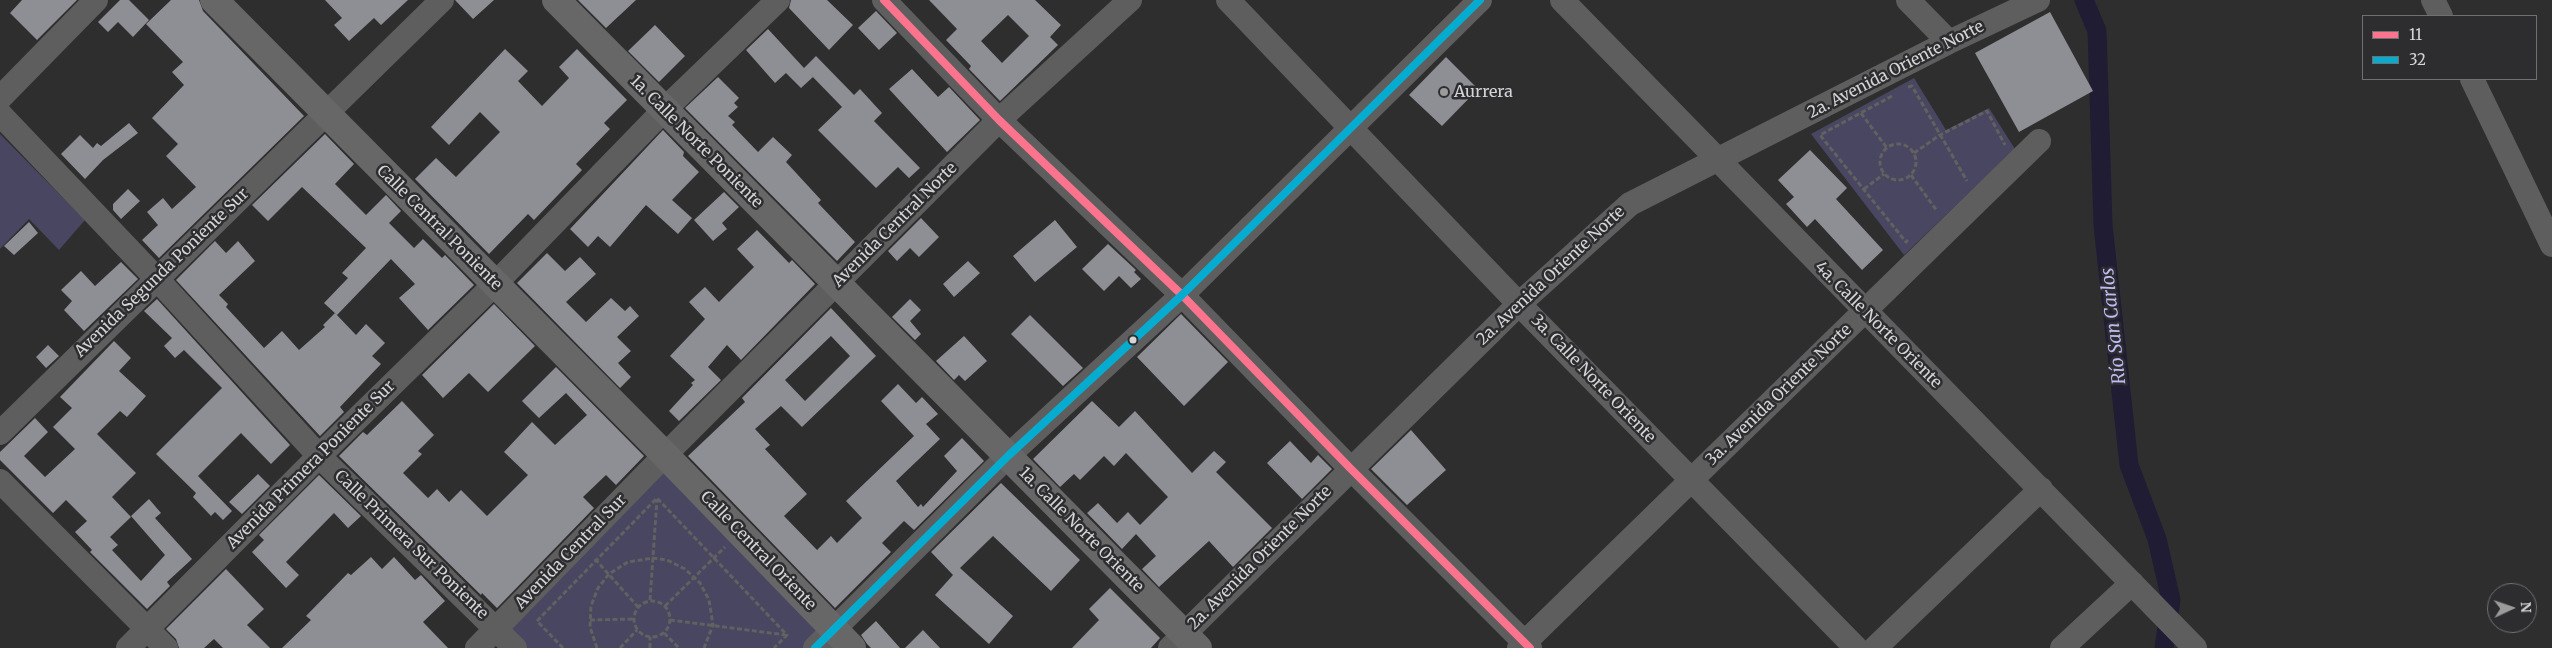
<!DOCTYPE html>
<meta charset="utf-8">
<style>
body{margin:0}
#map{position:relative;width:2552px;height:648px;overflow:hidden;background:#2e2e2f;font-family:Merriweather,serif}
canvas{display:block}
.legend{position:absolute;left:2362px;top:15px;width:175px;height:65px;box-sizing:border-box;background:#2d2d30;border:1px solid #707072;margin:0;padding:6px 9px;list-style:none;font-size:15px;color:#d5d5d6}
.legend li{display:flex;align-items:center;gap:10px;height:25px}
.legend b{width:25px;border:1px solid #707072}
.north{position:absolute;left:2487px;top:583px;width:50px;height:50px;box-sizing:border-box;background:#2d2d30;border:1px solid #707072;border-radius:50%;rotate:87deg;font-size:14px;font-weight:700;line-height:20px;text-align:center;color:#d5d5d6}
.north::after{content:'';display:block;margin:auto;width:18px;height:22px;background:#9b9b9c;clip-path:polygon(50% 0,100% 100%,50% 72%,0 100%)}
</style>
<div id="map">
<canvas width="2552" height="648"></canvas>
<ul class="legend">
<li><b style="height:6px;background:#fc738d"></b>11</li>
<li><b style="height:6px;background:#06acd0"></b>32</li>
</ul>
<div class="north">N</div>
</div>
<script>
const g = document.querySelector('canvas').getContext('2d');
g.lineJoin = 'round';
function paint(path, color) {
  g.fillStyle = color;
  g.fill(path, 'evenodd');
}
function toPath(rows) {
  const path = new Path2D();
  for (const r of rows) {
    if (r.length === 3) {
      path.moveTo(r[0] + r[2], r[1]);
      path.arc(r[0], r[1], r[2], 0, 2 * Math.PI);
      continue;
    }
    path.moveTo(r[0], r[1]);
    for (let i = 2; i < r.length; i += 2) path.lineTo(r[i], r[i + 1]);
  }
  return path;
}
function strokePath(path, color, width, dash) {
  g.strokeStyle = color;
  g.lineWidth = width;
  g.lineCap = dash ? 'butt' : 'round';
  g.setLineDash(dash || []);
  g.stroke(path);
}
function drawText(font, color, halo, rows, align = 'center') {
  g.font = font + ' Merriweather,serif';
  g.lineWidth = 5;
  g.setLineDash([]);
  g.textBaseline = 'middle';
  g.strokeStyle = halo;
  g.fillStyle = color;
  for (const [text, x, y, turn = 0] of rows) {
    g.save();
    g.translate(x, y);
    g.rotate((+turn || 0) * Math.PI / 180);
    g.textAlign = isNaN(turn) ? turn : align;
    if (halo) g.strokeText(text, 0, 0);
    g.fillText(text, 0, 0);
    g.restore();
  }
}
const green = toPath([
 [1914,78,1946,130,1989,108,2015,149,1904,255,1811,134],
 [0,134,85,220,59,250,29,219,0,249],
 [661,465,823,631,806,648,524,648,504,628]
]);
const canal = toPath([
 [2084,0,2097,31,2103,225,2129,465,2157,539,2171,600,2164,648]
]);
const building = toPath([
 [22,0,77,0,37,40,10,13],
 [120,0,129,0,149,20,133,37,118,22,108,32,98,22],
 [171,0,199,0,203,11,304,116,159,258,142,240,158,225,147,212,163,198,172,209,196,187,166,156,178,144,152,118,184,85,172,72,183,62,146,24],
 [325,0,408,0,381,25,374,18,349,41,334,25,342,18],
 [455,0,494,0,473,19],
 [578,0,636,0,606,28],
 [791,0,827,0,853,25,829,50,789,8],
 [929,0,1035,0,1061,25,1050,37,1058,45,1000,101,969,69,971,66,946,40,957,29],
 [1008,15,1029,36,1002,63,981,41],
 [876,11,897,33,879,50,858,28],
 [2050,12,2093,91,2019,132,1975,53],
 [655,25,685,56,659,82,628,51],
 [768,29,804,68,816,56,854,95,860,89,882,113,874,121,920,168,909,178,898,167,876,188,818,130,842,107,809,73,813,77,801,88,786,73,775,83,746,50],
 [505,49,528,71,518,81,542,106,569,78,559,67,577,49,627,100,604,123,610,129,576,164,582,170,534,220,528,214,489,254,415,179,436,158,456,177,500,132,480,112,449,145,431,127],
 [1446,57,1478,89,1442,126,1409,95],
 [912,69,938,97,949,87,980,120,947,152,889,89],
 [718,77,739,98,734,103,738,107,728,116,735,122,732,125,758,152,773,137,792,155,786,162,821,200,818,203,855,242,837,261,685,108],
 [129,123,138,133,103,160,85,179,61,154,80,135,93,148,97,143,101,146],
 [663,130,684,152,683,156,699,172,672,200,692,218,678,234,646,205,610,247,598,236,588,247,570,229],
 [325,134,354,164,335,184,366,215,386,195,401,211,389,223,414,248,423,239,442,258,445,255,474,285,428,330,399,298,415,284,391,259,337,315,324,303,348,278,342,273,366,248,302,187,268,221,252,205],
 [1810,150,1847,188,1836,199,1883,250,1862,270,1815,219,1807,227,1786,204,1794,197,1778,180],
 [128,189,140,201,121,219,113,210,113,204],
 [724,192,739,207,722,223,727,229,713,241,694,220],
 [921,218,939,237,919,257,910,248,897,261,888,251],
 [1055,220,1077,247,1035,282,1013,256],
 [29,222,38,233,14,255,4,246],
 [757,230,789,263,792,260,815,284,741,360,727,345,708,367,721,380,679,421,669,411,693,385,691,383,695,380,670,356,705,319,689,302,705,287,719,302,754,267,737,249],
 [215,241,226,253,238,241,255,261,219,295,228,304,226,307,264,348,282,331,299,350,325,327,323,325,335,313,356,335,366,324,385,343,372,356,381,364,340,407,344,412,320,436,176,280],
 [1108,244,1136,270,1134,272,1141,279,1131,288,1119,276,1104,291,1082,269],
 [547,253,565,271,580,257,596,274,566,302,586,322,611,298,625,311,630,306,639,316,617,337,631,351,618,363,631,377,620,388,517,283],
 [968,261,980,273,954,297,943,284],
 [121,262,138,279,84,331,64,310,72,301,61,290,81,271,95,286],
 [157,299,290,445,271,464,241,433,198,476,232,511,223,520,215,512,211,516,193,497,196,493,156,454,222,388,184,350,175,358,164,346,172,338,144,311],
 [910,299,921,310,910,321,921,334,915,340,892,317],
 [494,304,535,346,488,392,469,373,443,398,422,375],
 [831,308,876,356,802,427,781,406,755,429,770,445,765,449,807,494,784,516,817,550,831,536,837,543,862,518,846,501,914,436,881,401,898,384,916,403,922,397,938,414,926,424,940,439,896,481,918,507,921,504,923,507,957,471,944,456,962,438,984,461,914,530,904,521,882,543,891,552,835,608,688,456,745,402,742,398],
 [831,336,850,356,805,401,785,380],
 [1181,314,1228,362,1184,406,1137,357],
 [1030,315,1083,368,1063,386,1011,334],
 [964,336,987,361,965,381,959,375,954,380,936,361],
 [114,341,131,358,119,371,146,396,127,417,120,411,97,434,136,473,112,497,131,517,110,537,118,545,112,550,141,581,165,555,131,516,149,499,161,513,155,518,192,559,167,582,170,586,147,609,90,552,92,550,75,532,87,521,66,500,53,513,0,460,0,452,35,418,48,432,24,456,45,477,75,449,53,427,72,408,60,397],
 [48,345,59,356,46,368,36,357],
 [556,367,644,456,616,485,606,475,583,497,594,508,497,608,482,593,481,595,339,456,363,432,367,435,402,401,434,435,418,451,422,454,403,473,428,498,437,489,449,502,461,490,487,516,528,475,504,452,532,422,555,445,587,415,566,393,539,418,522,401],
 [1092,401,1119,427,1135,411,1192,473,1214,451,1226,462,1216,472,1272,528,1233,567,1209,541,1159,587,1142,569,1156,556,1136,534,1122,549,1087,513,1098,503,1117,523,1128,512,1140,525,1168,497,1126,453,1114,466,1104,456,1080,480,1074,474,1060,487,1033,459],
 [1411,430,1446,470,1407,505,1371,469],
 [1290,441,1311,463,1318,455,1332,469,1302,499,1267,463],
 [258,474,270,486,242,514,229,502],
 [319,475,361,516,348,528,334,513,286,562,299,575,286,588,252,552,264,540,259,535],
 [1001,483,1080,560,1051,591,993,536,960,568,1013,616,989,644,935,595,953,575,931,552],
 [371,557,382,569,394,557,415,580,421,575,445,601,423,622,448,648,282,648,311,620,306,616,348,573,351,575],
 [226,569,264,609,247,625,270,648,223,648,214,639,204,648,179,648,176,639,166,629],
 [1110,588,1160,638,1151,648,1072,648,1099,620,1089,609],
 [876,621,900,648,871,648,867,644,861,635],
 [923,630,940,648,905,648]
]);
const path = toPath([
 [1908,87,1912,86,1967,181],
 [1892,96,1820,135,1906,242,1908,240],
 [1861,113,1887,148],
 [1898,162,18],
 [1914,153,1940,135,1987,111,2005,145],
 [1911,175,1937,211],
 [1864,189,1884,174],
 [595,559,638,607],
 [650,600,657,499],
 [652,619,18],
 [665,606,725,547],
 [590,620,634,619],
 [670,620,786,635],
 [664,633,679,648],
 [563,648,537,621,657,498,787,635,774,648],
 [597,648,590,627,591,606,598,588,609,574,628,562,653,558,667,560,685,569,700,583,709,600,713,625,704,648],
 [620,648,637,630],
 [650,648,650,637]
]);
const minor = toPath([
 [884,0,999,120,1182,295,1350,468,1530,648],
 [1228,0,1519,304,1856,648],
 [1562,0,2195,648],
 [1908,0,1949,42],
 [2433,0,2441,16],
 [2472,79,2552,245],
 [0,98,96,0],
 [0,114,156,278,319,456,515,648],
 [0,433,442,0],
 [0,481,166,648],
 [128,648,319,456,495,284,664,110,778,0],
 [477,648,665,455,999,120,1130,0],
 [815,648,1008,456,1182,295,1480,0],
 [1170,648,1519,304,1630,204,1949,42,2038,0],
 [1519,648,2039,141],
 [1875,648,2041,489],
 [2062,648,2132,583]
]);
const major = toPath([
 [214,0,665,455,852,648],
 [556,0,1198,648]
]);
const bus1 = toPath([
 [884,0,999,120,1182,295,1350,468,1530,648]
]);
const bus2 = toPath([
 [815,648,1008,456,1182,295,1480,0]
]);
const markers = [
 [1444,92,5,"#9b9b9c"],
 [1133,340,4.5,"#d5d5d6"]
];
const streetNames = [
 ["2a. Avenida Oriente Norte",1896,70,-27],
 ["1a. Calle Norte Poniente",696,142,45],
 ["Avenida Central Norte",895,225,-45],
 ["Calle Central Poniente",439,228,45],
 ["Avenida Segunda Poniente Sur",162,273,-44],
 ["2a. Avenida Oriente Norte",1551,276,-43],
 ["4a. Calle Norte Oriente",1878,325,45],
 ["3a. Calle Norte Oriente",1593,379,46],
 ["3a. Avenida Oriente Norte",1779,395,-44],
 ["Avenida Primera Poniente Sur",311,465,-45],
 ["1a. Calle Norte Oriente",1081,530,45],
 ["Calle Primera Sur Poniente",411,545,44],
 ["Calle Central Oriente",758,551,46],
 ["Avenida Central Sur",571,552,-46],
 ["2a. Avenida Oriente Norte",1260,558,-45]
];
const poiNames = [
 ["Aurrera",1454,92]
];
const waterNames = [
 ["Río San Carlos",2114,326,-96]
];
paint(green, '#484660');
strokePath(canal, '#1f1c34', 19);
paint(building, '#8e8e95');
strokePath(path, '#616161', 3, [5, 2.5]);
strokePath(minor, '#5e5e5f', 24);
strokePath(major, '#676768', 28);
strokePath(bus1, '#fc738d', 8);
strokePath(bus2, '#06acd0', 8);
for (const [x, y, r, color] of markers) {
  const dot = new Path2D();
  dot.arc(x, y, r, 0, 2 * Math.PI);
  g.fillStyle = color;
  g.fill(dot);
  strokePath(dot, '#2d2d30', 2);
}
drawText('16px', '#d5d5d6', '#2d2d30', streetNames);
drawText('16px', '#d5d5d6', '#2d2d30', poiNames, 'left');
drawText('italic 18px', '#bfbcf5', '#2d2d30', waterNames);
</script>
